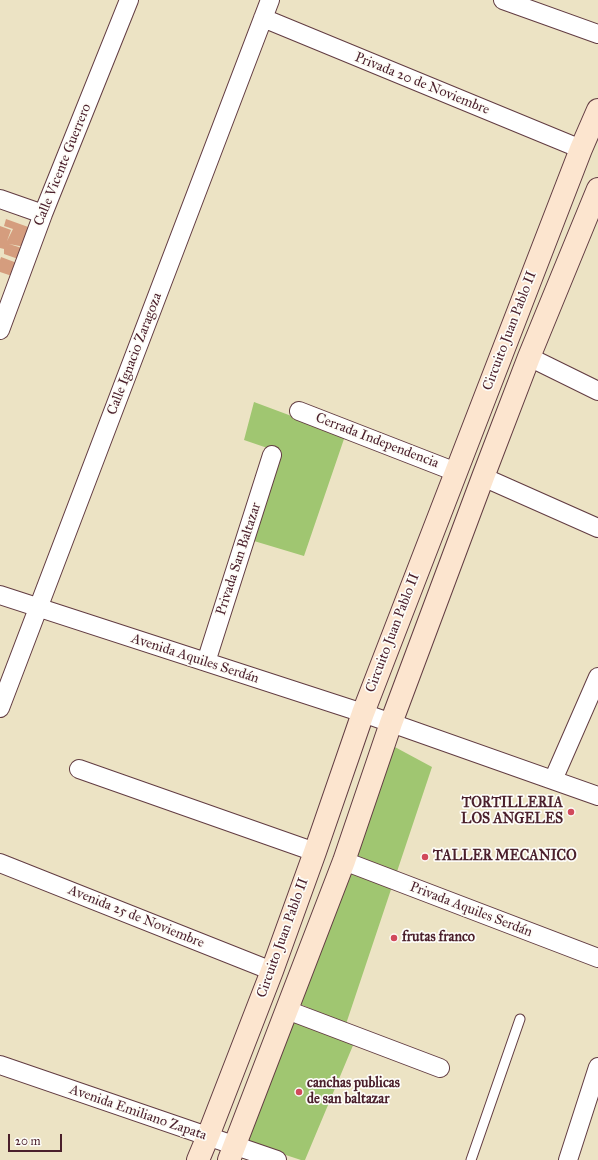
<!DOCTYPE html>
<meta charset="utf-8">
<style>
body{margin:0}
#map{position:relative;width:598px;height:1160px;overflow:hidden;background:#ece3c4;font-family:"IM FELL Great Primer",serif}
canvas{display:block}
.scale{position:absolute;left:8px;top:1134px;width:54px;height:18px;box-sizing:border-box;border:2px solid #4a1f2b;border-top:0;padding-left:5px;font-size:12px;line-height:14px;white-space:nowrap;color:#4a1f2b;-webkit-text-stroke:3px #fdfcf7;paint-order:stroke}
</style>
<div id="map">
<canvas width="598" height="1160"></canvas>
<div class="scale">20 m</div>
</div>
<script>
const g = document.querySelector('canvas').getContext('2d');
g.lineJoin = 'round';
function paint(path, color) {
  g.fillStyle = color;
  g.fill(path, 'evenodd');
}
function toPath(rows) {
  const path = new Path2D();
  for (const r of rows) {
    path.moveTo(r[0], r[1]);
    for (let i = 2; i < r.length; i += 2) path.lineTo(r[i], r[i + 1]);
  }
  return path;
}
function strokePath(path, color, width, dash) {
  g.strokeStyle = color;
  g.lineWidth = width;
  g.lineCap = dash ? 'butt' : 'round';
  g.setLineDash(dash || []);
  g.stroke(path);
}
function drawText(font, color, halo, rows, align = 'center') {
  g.font = font + ' "IM FELL Great Primer",serif';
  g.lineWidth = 3.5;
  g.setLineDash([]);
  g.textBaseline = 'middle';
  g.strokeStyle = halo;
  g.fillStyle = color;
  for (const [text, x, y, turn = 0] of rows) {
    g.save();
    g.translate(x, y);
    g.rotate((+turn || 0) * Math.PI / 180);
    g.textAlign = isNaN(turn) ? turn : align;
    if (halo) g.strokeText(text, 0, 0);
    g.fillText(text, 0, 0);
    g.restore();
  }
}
const green = toPath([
 [254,402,345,436,304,556,254,541,282,453,244,440],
 [393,746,432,767,346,1024,300,1004],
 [291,1019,354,1043,305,1160,301,1160,246,1142]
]);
const building = toPath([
 [6,219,31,228,25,247,9,244,25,249,21,260,4,254,4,249,0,248,0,226,11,230,7,241,13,229,4,226],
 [1,257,17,263,12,276,0,272,0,260]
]);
const lane = toPath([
 [471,1160,520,1019]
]);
const street = toPath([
 [503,0,598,34],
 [263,18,581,149],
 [0,199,43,214],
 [0,330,43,214,129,0],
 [529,357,598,391],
 [299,411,456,472],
 [483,477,598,528],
 [0,595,363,713,598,796],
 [206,662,272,455],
 [0,708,270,0],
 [79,769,315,852],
 [553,780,598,677],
 [344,861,598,958],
 [0,863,272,971],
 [287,1010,440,1068],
 [0,1065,277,1160],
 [568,1160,598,1067]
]);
const secondary = toPath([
 [198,1160,208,1136,272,971,315,852,363,713,581,149,598,110],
 [229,1160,344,861,391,723,483,477,529,357,598,189]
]);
const markers = [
 [571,812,4,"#d1495b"],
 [425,857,4,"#d1495b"],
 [394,938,4,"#d1495b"],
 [299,1092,4,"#d1495b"]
];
const streetNames = [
 ["Privada 20 de Noviembre",422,84,22],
 ["Calle Vicente Guerrero",63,165,-68],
 ["Circuito Juan Pablo II",510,331,-69],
 ["Calle Ignacio Zaragoza",135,354,-69],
 ["Cerrada Independencia",377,441,21],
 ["Privada San Baltazar",239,559,-72],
 ["Circuito Juan Pablo II",393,633,-69],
 ["Avenida Aquiles Serdán",195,659,18],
 ["Privada Aquiles Serdán",471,910,21],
 ["Avenida 25 de Noviembre",136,917,22],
 ["Circuito Juan Pablo II",283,938,-70],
 ["Avenida Emiliano Zapata",138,1113,19]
];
const poiNames = [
 ["TORTILLERIA",563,804,"right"],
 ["LOS ANGELES",563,820,"right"],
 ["TALLER MECANICO",433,857],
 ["frutas franco",402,938],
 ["canchas publicas",307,1084],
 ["de san baltazar",307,1100]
];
paint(green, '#a0c671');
paint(building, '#d59d7e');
strokePath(lane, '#623c42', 11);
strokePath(street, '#623c42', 20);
strokePath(secondary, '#623c42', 24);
strokePath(lane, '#fff', 9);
strokePath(street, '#fff', 18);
strokePath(secondary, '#fce5cf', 22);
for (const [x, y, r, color] of markers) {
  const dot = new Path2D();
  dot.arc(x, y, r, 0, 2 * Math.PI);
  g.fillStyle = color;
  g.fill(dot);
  strokePath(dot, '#fdfcf7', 1.5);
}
drawText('14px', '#4a1f2b', '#fdfcf7', streetNames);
drawText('bold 14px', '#4a1f2b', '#fdfcf7', poiNames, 'left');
</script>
